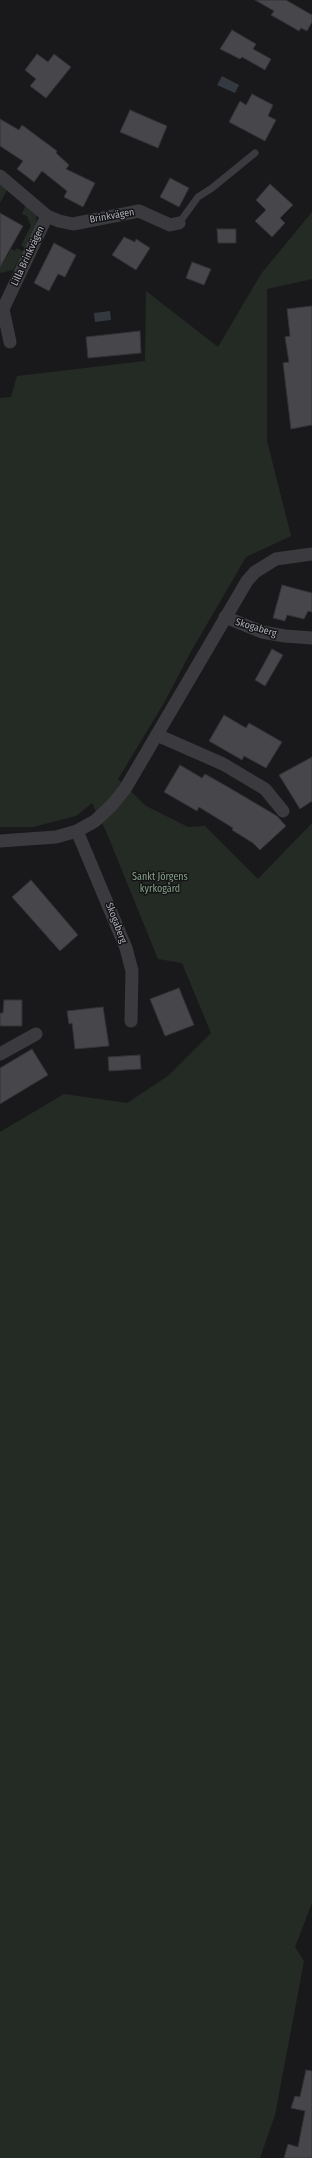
<!DOCTYPE html>
<meta charset="utf-8">
<style>
body{margin:0}
canvas{display:block;background:#19191b}
</style>
<canvas width="312" height="2158"></canvas>
<script>
const g = document.querySelector('canvas').getContext('2d');
g.lineJoin = 'round';
function paint(path, color) {
  g.fillStyle = color;
  g.fill(path, 'evenodd');
}
function toPath(rows) {
  const path = new Path2D();
  for (const r of rows) {
    path.moveTo(r[0], r[1]);
    for (let i = 2; i < r.length; i += 2) path.lineTo(r[i], r[i + 1]);
  }
  return path;
}
function strokePath(path, color, width, dash) {
  g.strokeStyle = color;
  g.lineWidth = width;
  g.lineCap = dash ? 'butt' : 'round';
  g.setLineDash(dash || []);
  g.stroke(path);
}
function drawText(font, color, halo, rows, align = 'center') {
  g.font = font + ' "Fira Sans Condensed",sans-serif';
  g.lineWidth = 3;
  g.setLineDash([]);
  g.textBaseline = 'middle';
  g.strokeStyle = halo;
  g.fillStyle = color;
  for (const [text, x, y, turn = 0] of rows) {
    g.save();
    g.translate(x, y);
    g.rotate((+turn || 0) * Math.PI / 180);
    g.textAlign = isNaN(turn) ? turn : align;
    if (halo) g.strokeText(text, 0, 0);
    g.fillText(text, 0, 0);
    g.restore();
  }
}
const green = toPath([
 [0,184,7,190,0,203],
 [26,204,36,213,37,225,25,248,21,245,31,226,27,216,22,214],
 [312,212,312,279,267,289,267,441,291,536,246,557,189,655,164,703,118,779,146,806,188,827,205,826,258,879,312,823,312,1903,295,1947,304,1961,275,2115,260,2158,0,2158,0,1132,64,1094,127,1103,168,1076,211,1033,182,963,158,959,106,831,92,803,76,816,33,827,0,827,0,398,11,397,17,376,145,361,146,291,218,347,261,274],
 [17,248,23,252,13,270,0,273,0,253,7,257,11,249,15,251]
]);
const water = toPath([
 [222,76,239,85,235,93,217,85],
 [110,311,111,320,95,322,94,313]
]);
const building = toPath([
 [255,0,286,0,312,15,312,22,307,31,301,28,299,31,271,15,274,11,255,0],
 [232,30,256,44,253,49,271,59,265,70,242,57,240,59,220,49,232,30],
 [37,54,48,62,54,54,71,67,46,98,30,86,36,79,25,70,37,54],
 [252,94,273,105,268,116,276,120,265,141,229,122,240,101,246,105,252,94],
 [130,110,167,126,158,148,120,132,130,110],
 [0,119,19,130,22,125,57,151,56,153,69,165,66,169,95,183,83,207,64,197,67,191,42,171,34,182,17,169,23,161,0,146,0,119],
 [170,178,189,188,179,207,160,197,170,178],
 [270,184,293,205,280,218,285,223,272,237,255,221,266,210,256,200,270,184],
 [0,213,23,226,0,267,0,213],
 [217,229,236,229,236,243,218,243,217,229],
 [124,237,135,242,136,239,150,248,136,270,112,255,124,237],
 [54,243,76,255,65,277,58,274,49,291,34,283,54,243],
 [192,262,211,269,204,285,186,278,192,262],
 [312,306,312,425,291,429,283,363,289,362,285,337,290,336,287,309,312,306],
 [140,331,141,353,88,358,86,337,140,331],
 [282,585,312,593,312,612,308,611,304,619,287,615,285,621,273,618,282,585],
 [272,649,283,655,265,686,255,680,272,649],
 [224,715,246,728,249,723,282,742,266,768,244,756,242,760,209,741,224,715],
 [312,757,312,801,300,809,279,775,312,757],
 [180,765,202,778,205,774,228,787,277,816,286,826,260,850,253,843,232,830,233,828,199,807,197,811,164,792,180,765],
 [31,880,78,935,60,951,12,897,31,880],
 [179,988,194,1025,165,1036,150,999,179,988],
 [4,1000,22,1000,22,1026,0,1026,0,1013,3,1013,4,1000],
 [103,1007,109,1046,75,1049,72,1023,69,1024,67,1011,103,1007],
 [32,1049,48,1075,0,1104,0,1068,32,1049],
 [140,1055,141,1069,109,1071,108,1057,140,1055],
 [306,2070,312,2071,312,2158,284,2158,288,2144,298,2147,305,2111,291,2108,295,2096,300,2097,306,2070]
]);
const lane = toPath([
 [179,223,198,197,212,188,255,153]
]);
const street = toPath([
 [0,176,47,216,59,221,73,224,139,211,170,225,179,223],
 [10,342,3,309,47,216],
 [225,617,262,632,285,636,312,638],
 [157,735,223,764,265,789,283,811],
 [77,831,126,948,132,971,131,1021],
 [0,841,56,837,77,831,95,821,112,805,125,789,247,581,255,572,276,559,312,554],
 [0,1054,36,1034]
]);
const streetNames = [
 ["Brinkvägen",112,216,-10],
 ["Lilla Brinkvägen",28,256,-65],
 ["Skogaberg",256,628,17],
 ["Skogaberg",116,923,69]
];
const parkNames = [
 ["Sankt Jörgens",160,877],
 ["kyrkogård",160,889]
];
paint(green, '#242b25');
paint(water, '#323940');
paint(building, '#46464b');
strokePath(building, '#333337', 1);
strokePath(lane, '#3b3b3f', 7);
strokePath(street, '#3b3b3f', 13);
drawText('10px', '#adb0b9', '#141416', streetNames);
drawText('10px', '#86a289', '#141416', parkNames);
</script>
